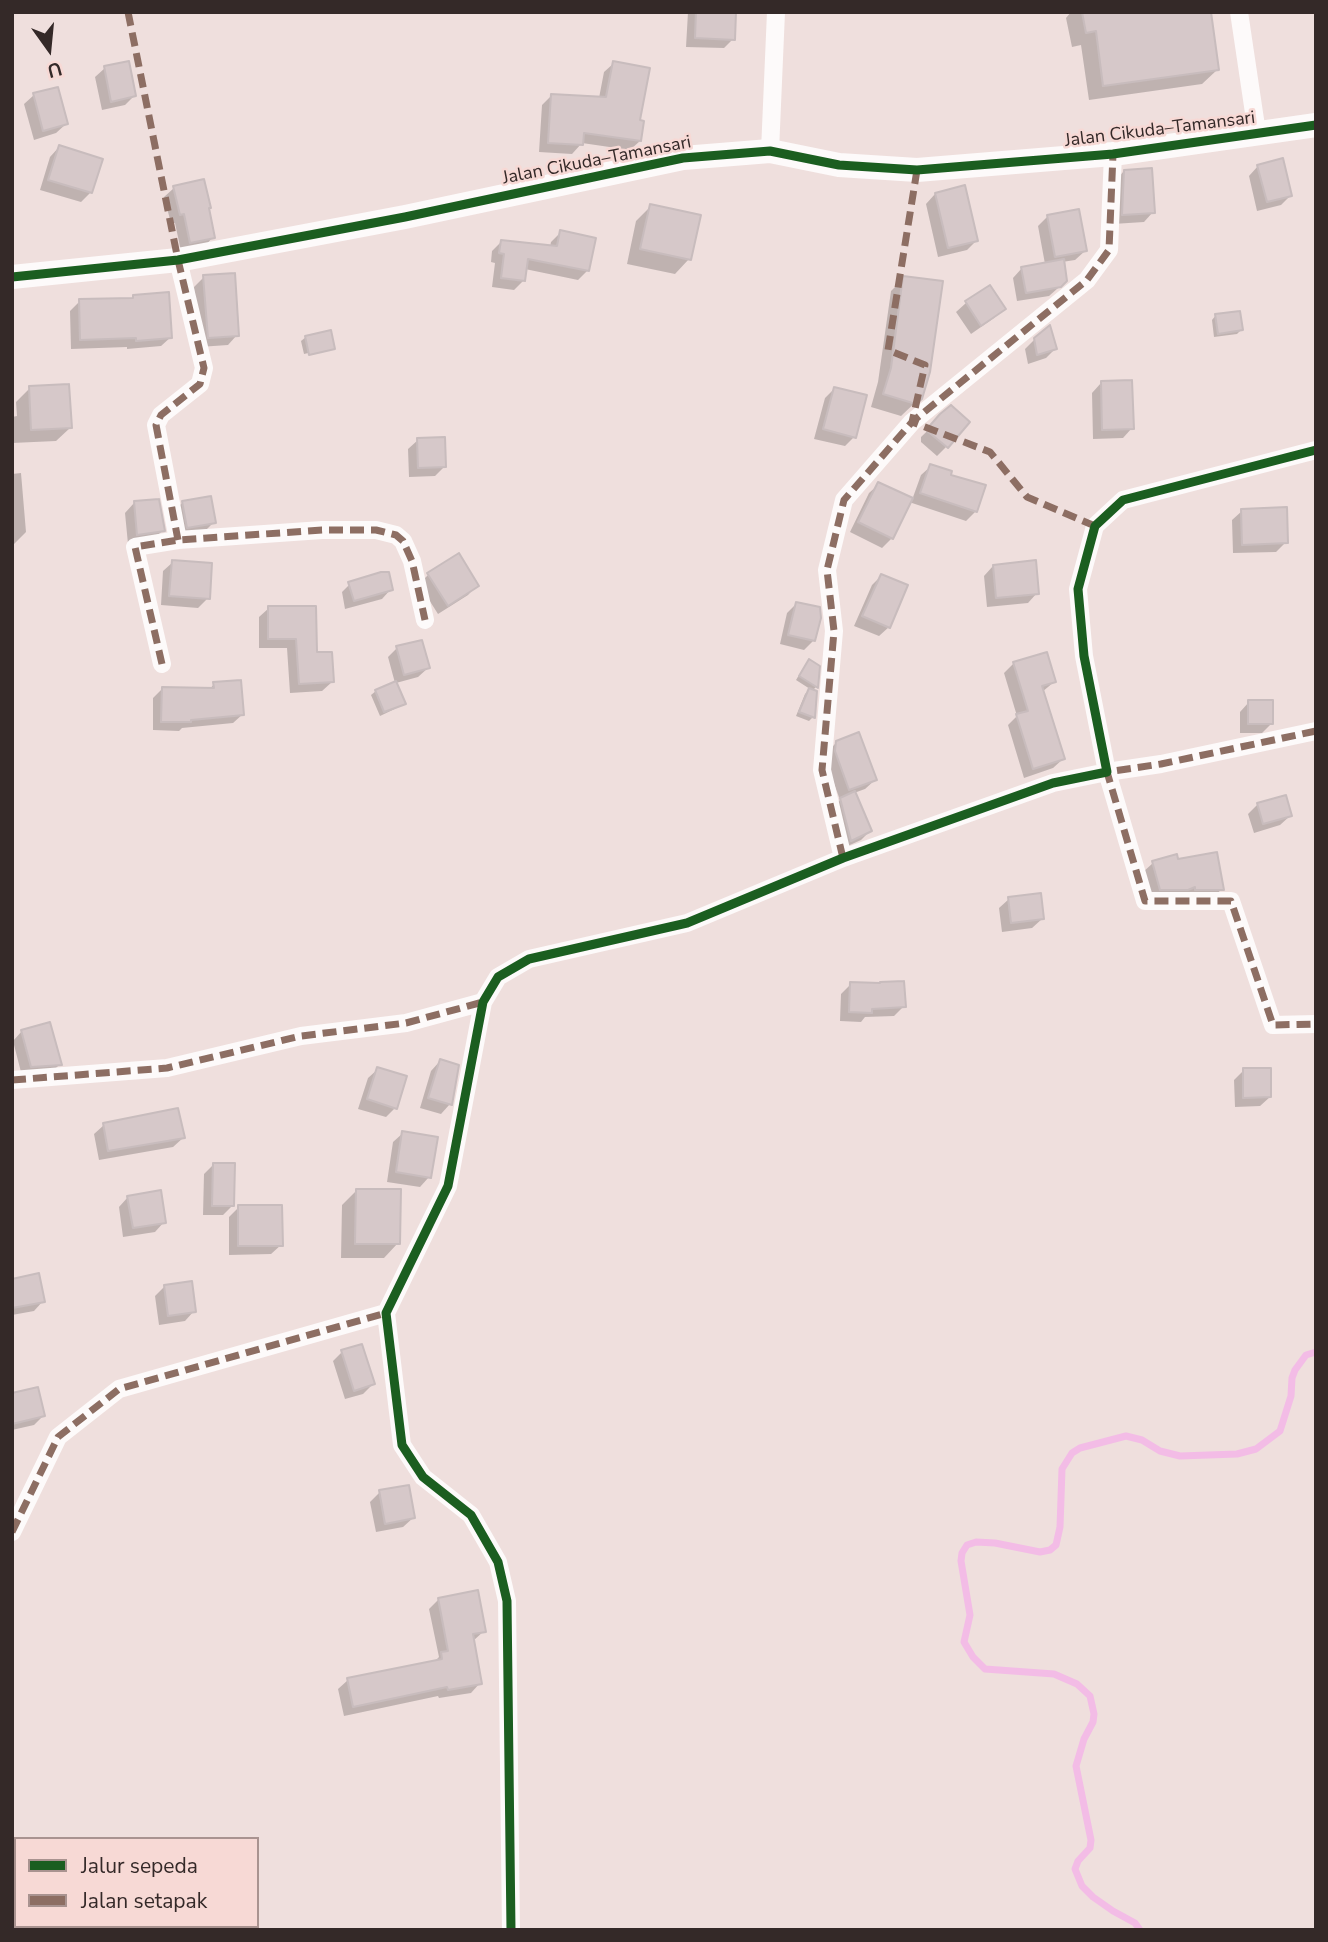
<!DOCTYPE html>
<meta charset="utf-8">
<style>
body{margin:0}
#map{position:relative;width:1328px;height:1942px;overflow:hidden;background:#efdfdd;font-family:"Nunito Sans",sans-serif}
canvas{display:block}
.frame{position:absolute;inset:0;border:14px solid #342928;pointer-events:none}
.legend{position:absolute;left:14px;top:1837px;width:245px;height:91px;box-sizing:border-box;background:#f7d9d5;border:2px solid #a99390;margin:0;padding:9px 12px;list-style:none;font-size:21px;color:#342928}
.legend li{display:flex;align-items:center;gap:14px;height:35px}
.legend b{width:35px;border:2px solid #a99390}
.north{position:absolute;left:14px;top:14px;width:70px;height:70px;-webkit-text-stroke:5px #f7d9d5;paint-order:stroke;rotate:165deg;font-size:19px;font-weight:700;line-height:28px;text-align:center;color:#342928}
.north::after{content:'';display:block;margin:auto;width:24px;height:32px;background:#342928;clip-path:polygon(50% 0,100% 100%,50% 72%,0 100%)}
</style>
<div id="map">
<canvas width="1328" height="1942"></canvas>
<div class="frame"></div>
<ul class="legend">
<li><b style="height:9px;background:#1b5e20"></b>Jalur sepeda</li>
<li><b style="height:9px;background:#8d6e63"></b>Jalan setapak</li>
</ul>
<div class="north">U</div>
</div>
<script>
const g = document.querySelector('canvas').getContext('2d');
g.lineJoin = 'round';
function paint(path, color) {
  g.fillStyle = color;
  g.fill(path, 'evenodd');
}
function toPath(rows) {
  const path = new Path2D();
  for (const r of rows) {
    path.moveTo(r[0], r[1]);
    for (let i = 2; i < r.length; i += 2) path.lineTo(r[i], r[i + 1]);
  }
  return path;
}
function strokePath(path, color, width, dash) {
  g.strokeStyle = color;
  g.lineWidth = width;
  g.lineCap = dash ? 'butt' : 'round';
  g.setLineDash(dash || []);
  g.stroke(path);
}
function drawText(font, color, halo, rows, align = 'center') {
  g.font = font + ' "Nunito Sans",sans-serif';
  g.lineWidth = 5;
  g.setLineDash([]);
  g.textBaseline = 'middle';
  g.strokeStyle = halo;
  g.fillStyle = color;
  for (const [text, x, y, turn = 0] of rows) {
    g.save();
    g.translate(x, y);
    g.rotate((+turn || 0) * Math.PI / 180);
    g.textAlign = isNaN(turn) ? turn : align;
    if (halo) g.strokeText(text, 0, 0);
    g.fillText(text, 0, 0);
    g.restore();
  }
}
const shadow = toPath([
 [688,12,734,12,733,39,724,48,686,47],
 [1071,12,1205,12,1217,70,1202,84,1089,100,1081,45,1072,47,1066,18],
 [614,63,637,121,640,141,630,150,582,143,572,154,539,152,542,105,551,96,599,98,604,72],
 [105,68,134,96,125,105,102,110,95,77],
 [34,95,66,124,56,133,34,140,24,104],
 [59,147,90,193,81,202,40,190,50,157],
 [1258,166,1291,195,1281,205,1257,211,1249,176],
 [1124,171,1153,212,1144,222,1113,224,1115,181],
 [174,188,207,209,213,237,204,247,181,251,175,223,171,223,164,197],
 [935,194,976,241,967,250,938,257,926,204],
 [651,206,689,259,675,274,627,264,636,221],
 [1048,216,1085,251,1075,260,1062,262,1066,281,1049,296,1017,301,1013,278,1022,268,1045,264,1038,226],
 [561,232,588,270,578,280,525,269,524,280,514,290,492,287,495,263,491,262,492,251,502,241,550,247,551,242],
 [204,277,237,335,228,345,199,347,194,287],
 [904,278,920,398,901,416,871,407,878,382,891,291],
 [989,287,1004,309,994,318,971,334,956,312,966,303],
 [134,296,171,337,161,346,127,349,127,347,71,349,70,311,80,301,130,300],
 [1216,315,1241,330,1237,334,1214,337,1212,320],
 [306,337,333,349,330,351,330,348,304,354,301,341],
 [1035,339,1055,349,1046,358,1028,364,1025,349],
 [1101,383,1132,428,1123,438,1093,439,1092,393],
 [30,388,70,428,56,441,12,443,12,417,17,416,16,402],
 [834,389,854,437,845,446,814,439,825,398],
 [951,408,946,447,937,456,921,442,921,437],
 [418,440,444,467,435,476,409,477,408,449],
 [931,466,949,476,976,511,966,521,909,502,892,538,882,548,850,532,869,493,879,484,912,500,921,475],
 [21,473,26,532,12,546,12,474],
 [183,502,214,522,204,532,178,536,173,512],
 [134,503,163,530,153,540,128,544,125,513],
 [1242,511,1286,542,1276,552,1233,553,1232,520],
 [458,556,477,585,468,595,438,614,419,584,428,575],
 [173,562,208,598,198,608,161,605,163,571],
 [993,566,1037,593,1028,603,987,607,984,576],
 [881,576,889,627,879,636,854,626,872,585],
 [351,583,391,589,382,599,345,609,342,592],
 [796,604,814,640,804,650,780,644,787,613],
 [269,608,315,654,332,682,322,691,290,693,287,648,259,648,259,617],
 [397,648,428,668,418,677,396,683,404,703,399,707,380,716,371,695,376,691,395,683,388,657],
 [1014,663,1054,682,1042,692,1063,759,1053,768,1024,778,1008,725,1017,716,1004,673],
 [805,665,816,687,812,691,813,717,809,721,796,716,805,694,810,689,796,680],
 [214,684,243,714,233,723,182,728,179,731,153,730,153,698,163,688,209,690],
 [1249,702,1272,723,1262,733,1240,733,1240,712],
 [837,742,875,780,865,789,854,793,870,831,861,840,841,849,832,809,840,800,826,761,827,752],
 [1258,804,1290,816,1280,825,1254,833,1248,814],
 [1177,861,1222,889,1212,898,1151,898,1143,872,1153,863],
 [1009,899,1042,919,1032,928,1002,932,999,908],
 [851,984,904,1006,894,1016,865,1017,861,1022,840,1021,841,994],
 [22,1031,60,1064,50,1074,22,1076,13,1041],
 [440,1061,450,1104,441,1114,420,1108,431,1071],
 [378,1069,395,1108,386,1117,358,1109,368,1078],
 [1244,1070,1270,1097,1260,1106,1235,1107,1234,1080],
 [104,1125,183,1138,173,1147,99,1160,94,1134],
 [403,1133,429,1177,420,1187,387,1182,393,1142],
 [214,1164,232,1206,223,1215,203,1215,204,1174],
 [357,1190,398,1243,384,1258,341,1258,342,1205],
 [128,1197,164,1222,155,1232,123,1237,119,1207],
 [239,1207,281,1245,271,1254,229,1255,229,1217],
 [12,1280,43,1301,34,1311,12,1315],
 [164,1287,194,1311,185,1321,159,1325,155,1296],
 [342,1352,373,1384,363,1394,345,1399,333,1361],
 [12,1395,43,1416,34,1425,12,1430],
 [380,1492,413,1518,403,1527,376,1532,370,1502],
 [438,1600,484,1631,473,1641,480,1683,471,1693,439,1698,438,1696,344,1716,338,1689,348,1680,434,1662,439,1657,429,1609]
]);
const stream = toPath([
 [1140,1930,1135,1923,1113,1911,1093,1897,1082,1886,1075,1869,1078,1861,1090,1848,1091,1840,1076,1766,1084,1739,1093,1722,1094,1714,1090,1696,1077,1684,1054,1674,985,1669,973,1657,964,1642,970,1615,961,1561,962,1553,967,1545,976,1542,995,1543,1040,1552,1050,1550,1056,1545,1060,1527,1062,1469,1072,1453,1080,1448,1126,1436,1142,1440,1160,1451,1180,1456,1237,1454,1256,1449,1280,1431,1291,1396,1292,1378,1295,1370,1306,1355,1316,1352]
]);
const building = toPath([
 [696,12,736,12,735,40,695,38,696,12],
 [1082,12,1211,12,1219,70,1103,86,1096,31,1086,33,1082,12],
 [129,61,136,96,111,102,104,66,129,61],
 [613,61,650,68,640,120,644,121,641,141,584,133,583,145,548,143,551,94,606,97,613,61],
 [58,87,68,124,43,131,33,93,58,87],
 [59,145,103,159,92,193,48,180,59,145],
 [1283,158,1292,196,1267,202,1257,165,1283,158],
 [1152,168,1155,213,1122,215,1124,170,1152,168],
 [204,179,211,208,209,208,215,238,190,243,184,214,180,215,173,186,204,179],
 [965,185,978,241,948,248,935,193,965,185],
 [650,204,701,215,691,260,640,249,650,204],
 [1079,209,1087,251,1055,257,1047,215,1079,209],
 [560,230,596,238,589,271,528,259,525,281,501,278,504,254,499,253,501,240,557,246,560,230],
 [1064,259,1067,281,1061,287,1026,293,1021,267,1064,259],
 [235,273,239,336,208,338,203,275,235,273],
 [903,276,943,281,930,372,922,399,916,404,883,394,891,368,903,276],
 [990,285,1006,309,981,326,965,301,990,285],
 [169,292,172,338,136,341,136,338,80,340,79,299,133,298,133,295,169,292],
 [1240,311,1243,330,1218,334,1215,314,1240,311],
 [1050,325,1057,349,1037,355,1034,338,1050,325],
 [331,330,335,349,309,355,305,336,331,330],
 [1132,380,1134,429,1102,430,1101,381,1132,380],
 [69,384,72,428,31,430,29,386,69,384],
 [834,387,867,395,856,438,823,429,834,387],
 [951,405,970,422,948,448,926,430,940,414,951,405],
 [445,437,446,467,418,468,417,438,445,437],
 [930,464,952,471,951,475,986,485,977,512,920,493,930,464],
 [878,482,913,498,893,539,858,522,878,482],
 [211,496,216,523,187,528,182,501,211,496],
 [159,499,165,531,137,535,134,501,159,499],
 [1287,507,1288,543,1242,545,1241,509,1287,507],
 [459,553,479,586,448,606,427,573,459,553],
 [172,560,212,563,210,599,169,596,172,560],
 [1036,560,1039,594,996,598,993,565,1036,560],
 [381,572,389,572,393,590,354,601,348,582,381,572],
 [881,574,908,585,890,628,862,616,881,574],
 [796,602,820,607,821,618,815,641,788,635,796,602],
 [268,606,316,606,317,652,332,652,334,682,299,684,296,639,268,639,268,606],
 [422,640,430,668,404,675,396,646,422,640],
 [1047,652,1056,682,1042,686,1065,759,1033,769,1016,714,1028,711,1013,662,1047,652],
 [809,659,820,666,818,688,799,676,809,659],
 [241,680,244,715,191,720,191,722,161,722,162,687,214,688,213,682,241,680],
 [396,681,406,704,384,712,375,690,396,681],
 [809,688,817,691,815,718,799,712,809,688],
 [1248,700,1273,700,1273,724,1248,724,1248,700],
 [859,732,877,780,849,790,835,751,836,741,859,732],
 [855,791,872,831,851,841,840,798,855,791],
 [1286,795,1292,816,1263,824,1257,803,1286,795],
 [1217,852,1224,890,1195,890,1195,887,1188,890,1160,890,1152,861,1177,854,1178,859,1217,852],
 [1041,893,1044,919,1011,923,1008,897,1041,893],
 [904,981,906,1007,872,1009,872,1013,849,1012,850,982,880,983,880,982,904,981],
 [50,1022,62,1065,31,1067,21,1030,50,1022],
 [440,1059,459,1065,452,1105,428,1098,440,1059],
 [377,1067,407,1076,397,1109,367,1099,377,1067],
 [1243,1068,1271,1068,1271,1097,1243,1098,1243,1068],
 [178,1108,185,1138,108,1151,103,1123,178,1108],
 [402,1131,438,1137,431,1178,396,1172,402,1131],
 [213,1163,235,1163,234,1206,212,1206,213,1163],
 [356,1189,401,1189,400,1244,355,1244,356,1189],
 [161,1190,166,1223,133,1228,127,1196,161,1190],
 [238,1205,282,1205,283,1246,238,1246,238,1205],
 [39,1273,45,1302,12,1308,12,1279,39,1273],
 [192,1281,196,1312,168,1316,164,1285,192,1281],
 [362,1344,375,1384,354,1391,341,1350,362,1344],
 [38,1387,45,1416,12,1424,12,1393,38,1387],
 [409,1485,415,1518,385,1524,379,1490,409,1485],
 [478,1590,486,1632,473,1634,482,1684,448,1690,447,1687,353,1707,347,1678,442,1659,441,1652,448,1651,438,1598,478,1590]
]);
const street = toPath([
 [1239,12,1257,133],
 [770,151,776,12],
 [178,540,156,425,161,415,200,384,204,368,178,260],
 [162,664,135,547,178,540,322,530,376,530,396,535,403,541,412,561,425,620],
 [1316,731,1161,764,1107,772,1145,901,1231,901,1273,1025,1316,1024],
 [843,858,822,770,834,631,827,570,844,500,912,422,1087,280,1109,250,1113,154],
 [12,1080,167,1068,301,1036,406,1023,483,1002],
 [12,1532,58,1437,119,1389,386,1313],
 [511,1930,507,1601,498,1562,471,1515,423,1477,402,1445,386,1313,448,1186,483,1002,498,977,529,959,687,923,843,858,1053,783,1107,772,1084,656,1078,589,1095,526,1123,500,1316,450]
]);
const secondary = toPath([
 [12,277,178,260,405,217,683,158,770,151,839,165,917,170,1113,154,1316,125]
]);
const quiet = toPath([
 [128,12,178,260,204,368,200,384,161,415,156,425,178,540],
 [917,170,888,350,925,365,912,422,990,452,1027,497,1095,526],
 [162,664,135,547,178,540,322,530,376,530,396,535,403,541,412,561,425,620],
 [1316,731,1161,764,1107,772,1145,901,1231,901,1273,1025,1316,1024],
 [843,858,822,770,834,631,827,570,844,500,912,422,1087,280,1109,250,1113,154],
 [12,1080,167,1068,301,1036,406,1023,483,1002],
 [12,1532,58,1437,119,1389,386,1313]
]);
const cycleway = toPath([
 [12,277,178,260,405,217,683,158,770,151,839,165,917,170,1113,154,1316,125],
 [511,1930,507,1601,498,1562,471,1515,423,1477,402,1445,386,1313,448,1186,483,1002,498,977,529,959,687,923,843,858,1053,783,1107,772,1084,656,1078,589,1095,526,1123,500,1316,450]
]);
const streetNames = [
 ["Jalan Cikuda–Tamansari",1160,130,-7],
 ["Jalan Cikuda–Tamansari",597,161,-11]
];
paint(shadow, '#0003');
strokePath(stream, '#f3bce6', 7);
paint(building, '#d6c8c9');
strokePath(building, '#c8bcbd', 2);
strokePath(street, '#fdfafa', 18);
strokePath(secondary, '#fdfafa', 24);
strokePath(quiet, '#8d6e63', 7, [14, 7]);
strokePath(cycleway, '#1b5e20', 9);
drawText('18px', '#342928', '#f7d9d5', streetNames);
</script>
